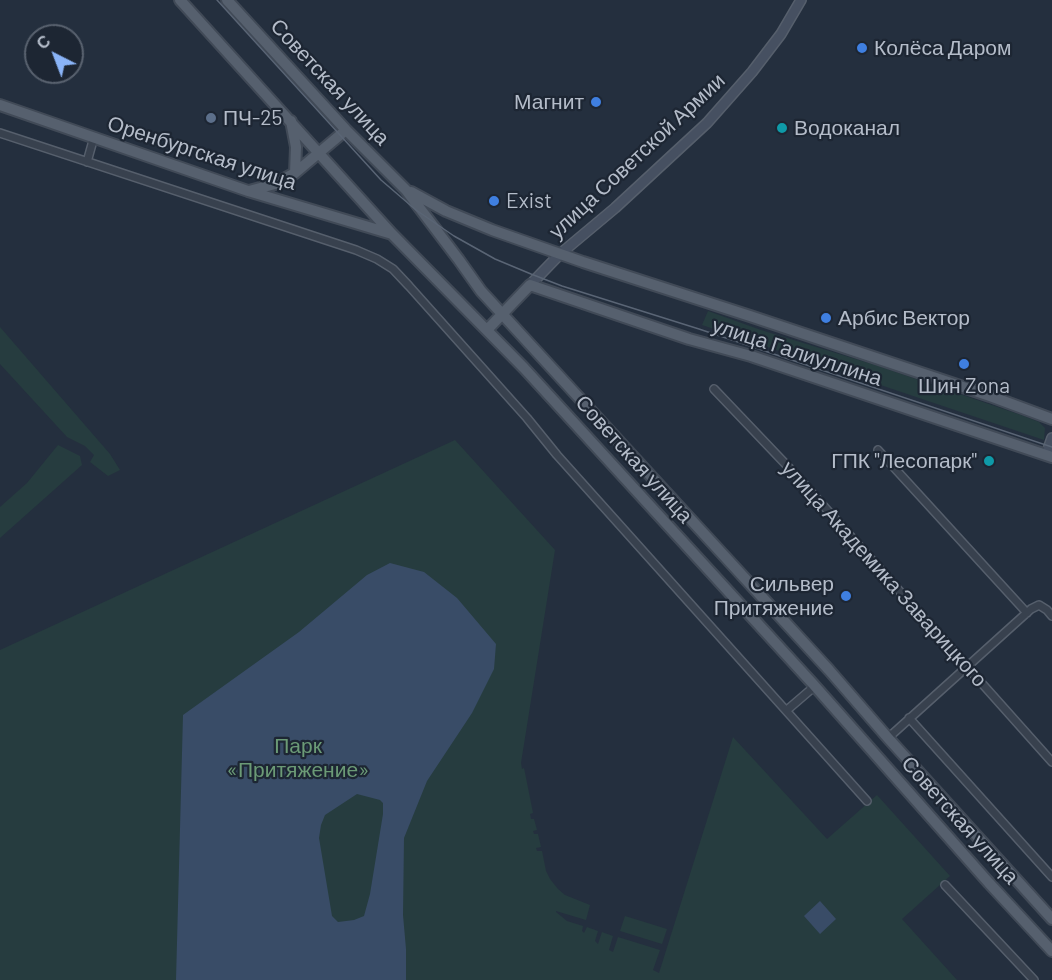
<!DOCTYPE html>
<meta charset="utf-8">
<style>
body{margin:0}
#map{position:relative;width:1052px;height:980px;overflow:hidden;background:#242f3e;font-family:Barlow,sans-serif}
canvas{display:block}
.north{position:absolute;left:24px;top:24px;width:60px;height:60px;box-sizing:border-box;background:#1d2633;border:2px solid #59626f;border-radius:50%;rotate:318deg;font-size:16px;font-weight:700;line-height:24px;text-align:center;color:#b4bcc9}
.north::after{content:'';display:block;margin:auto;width:21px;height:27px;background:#8ab4f8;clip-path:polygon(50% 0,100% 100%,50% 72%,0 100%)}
</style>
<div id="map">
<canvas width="1052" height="980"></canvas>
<div class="north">С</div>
</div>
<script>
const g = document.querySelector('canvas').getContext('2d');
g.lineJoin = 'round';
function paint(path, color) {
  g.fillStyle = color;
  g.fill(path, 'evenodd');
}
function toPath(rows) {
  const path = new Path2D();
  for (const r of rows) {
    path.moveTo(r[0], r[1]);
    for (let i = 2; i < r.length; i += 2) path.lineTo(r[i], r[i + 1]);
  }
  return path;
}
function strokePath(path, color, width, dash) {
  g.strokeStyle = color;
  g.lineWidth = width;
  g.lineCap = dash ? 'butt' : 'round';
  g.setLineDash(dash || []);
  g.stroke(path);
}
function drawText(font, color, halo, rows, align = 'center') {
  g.font = font + ' Barlow,sans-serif';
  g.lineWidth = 4.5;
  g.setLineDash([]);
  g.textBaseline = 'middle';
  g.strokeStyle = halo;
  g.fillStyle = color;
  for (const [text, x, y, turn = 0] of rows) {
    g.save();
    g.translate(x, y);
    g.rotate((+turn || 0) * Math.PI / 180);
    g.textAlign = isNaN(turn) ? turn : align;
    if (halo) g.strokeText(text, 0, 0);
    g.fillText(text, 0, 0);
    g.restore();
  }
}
const green = toPath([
 [708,311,761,330,875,365,1021,415,1039,422,1045,428,1044,440,702,325],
 [0,327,110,454,120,470,108,476,90,462,94,455,85,446,67,437,0,364],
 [455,440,555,550,521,763,522,769,524,768,533,813,530,814,531,819,534,819,537,830,533,831,534,834,538,834,541,847,536,848,537,851,542,851,546,871,550,879,558,889,565,895,590,905,586,920,556,911,556,912,567,921,583,926,582,931,584,933,587,927,598,931,595,941,598,944,602,932,613,936,609,950,613,952,618,937,660,950,653,970,659,973,733,737,827,839,877,795,950,876,902,919,957,980,0,980,0,650],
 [58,445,80,456,82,465,0,538,0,507,27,483],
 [625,916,667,929,662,944,620,931]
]);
const water = toPath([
 [390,563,424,572,457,598,496,644,494,669,472,713,427,781,404,838,403,915,406,949,406,980,176,980,183,715,299,632,367,575],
 [357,794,380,800,383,803,383,814,370,894,364,916,354,920,338,922,332,916,319,838,321,825,325,815],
 [820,901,836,919,820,934,804,916]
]);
const minor = toPath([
 [0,133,356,250,377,259,393,269,409,286,527,418,557,455,867,801],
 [87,162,94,137],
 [714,389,796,475,1052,762],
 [878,450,1027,613],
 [787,710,815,686],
 [909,718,1052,877],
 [888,738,1031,609,1039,605,1047,610,1052,616],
 [945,885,1034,980]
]);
const secondary = toPath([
 [530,285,560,254,615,208,707,123,752,72,781,34,801,0],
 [1046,455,1052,438]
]);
const primary = toPath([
 [180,0,392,234,524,368,813,684,989,883,1052,951],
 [227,0,346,130,406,190,459,260,481,291,829,670,888,738,1052,919],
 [0,105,248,191,392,234],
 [291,121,296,147,295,173],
 [249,191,275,184,295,173,346,130],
 [411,192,446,211,492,230,583,262,750,316,990,396,1052,419],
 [487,330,530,285,689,339,751,356,1052,457]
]);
const tram = toPath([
 [217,0,381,180,416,210,454,236,495,259,531,274,562,286,699,329,1052,447]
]);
const markers = [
 [862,48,6,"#3f7fe0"],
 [596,102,6,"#3f7fe0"],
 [211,118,6,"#5c6f8a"],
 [782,128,6,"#0f9aa8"],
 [494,201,6,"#3f7fe0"],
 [826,318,6,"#3f7fe0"],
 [964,364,6,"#3f7fe0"],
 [989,461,6,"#0f9aa8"],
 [846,596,6,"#3f7fe0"]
];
const poiNames = [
 ["Колёса Даром",874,48],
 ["Магнит",584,102,"right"],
 ["ПЧ-25",223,118],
 ["Водоканал",794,128],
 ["Exist",506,201],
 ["Арбис Вектор",838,318],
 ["Шин Zona",964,386,"center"],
 ["ГПК \"Лесопарк\"",977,461,"right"],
 ["Сильвер",834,584,"right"],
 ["Притяжение",834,608,"right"]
];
const streetNames = [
 ["Советская улица",330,82,47],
 ["Оренбургская улица",202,153,18],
 ["улица Советской Армии",637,156,-43],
 ["улица Галиуллина",797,352,18],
 ["Советская улица",634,459,48],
 ["улица Академика Заварицкого",884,574,48],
 ["Советская улица",960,820,48]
];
const parkNames = [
 ["Парк",298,746],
 ["«Притяжение»",298,770]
];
paint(green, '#263c3f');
paint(water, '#394c67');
strokePath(minor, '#565f6c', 10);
strokePath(secondary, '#565f6c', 12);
strokePath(primary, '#414a57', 14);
strokePath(minor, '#38414e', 7);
strokePath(secondary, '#465061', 9);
strokePath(primary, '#56606e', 10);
strokePath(tram, '#5a6575', 1.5);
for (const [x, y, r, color] of markers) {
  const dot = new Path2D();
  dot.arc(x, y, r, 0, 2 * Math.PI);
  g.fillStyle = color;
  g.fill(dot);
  strokePath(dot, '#1d2633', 2);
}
drawText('21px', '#b4bcc9', '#1d2633', poiNames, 'left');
drawText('21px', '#b4bcc9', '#1d2633', streetNames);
drawText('21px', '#6b9a76', '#1d2633', parkNames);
</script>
